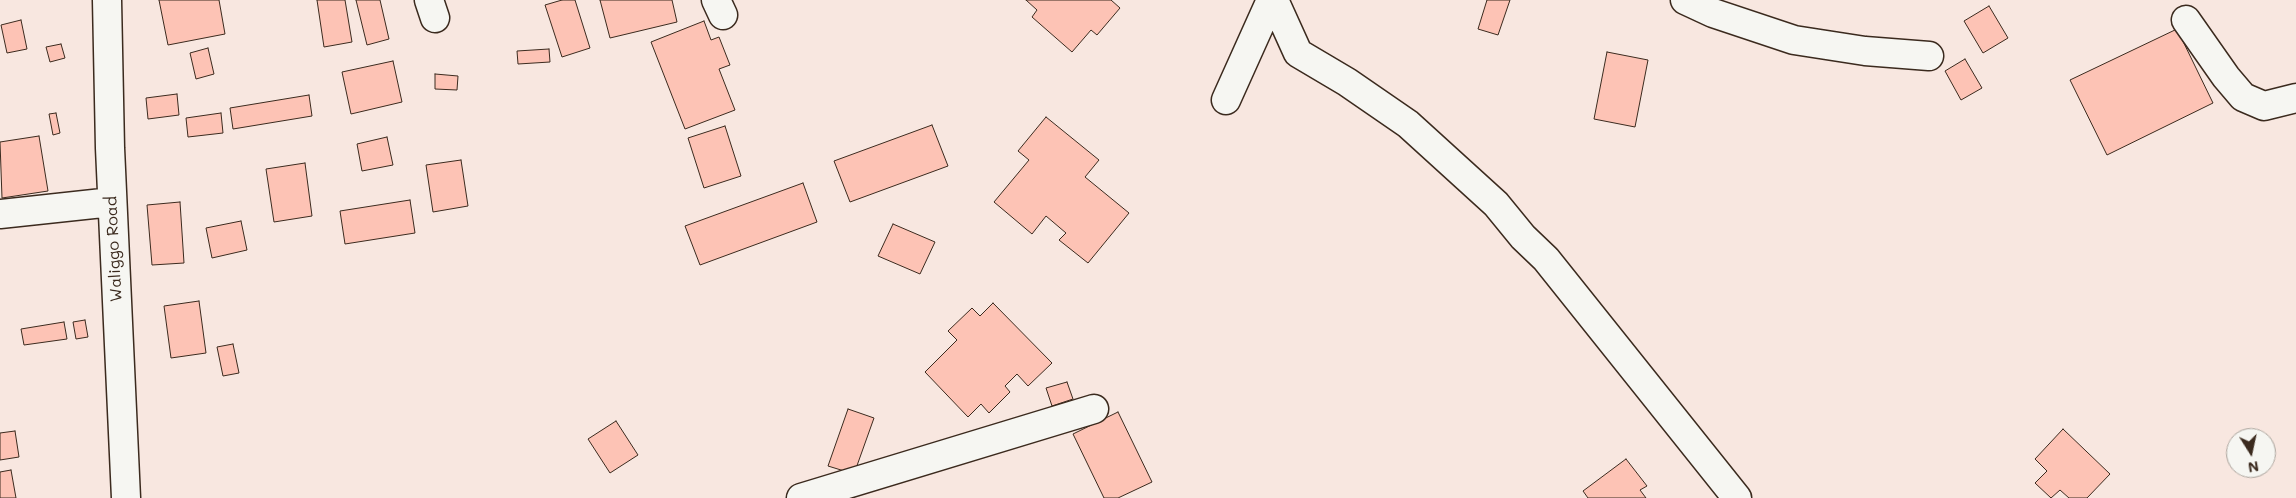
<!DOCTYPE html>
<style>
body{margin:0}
#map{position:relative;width:2296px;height:498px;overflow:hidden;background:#f8e7e0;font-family:Mali,sans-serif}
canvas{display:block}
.north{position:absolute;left:2226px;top:428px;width:50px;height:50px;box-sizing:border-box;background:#f6f6f2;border:1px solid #aba49d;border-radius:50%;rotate:170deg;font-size:14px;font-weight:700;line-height:20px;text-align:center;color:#3b2a1e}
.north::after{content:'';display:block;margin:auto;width:18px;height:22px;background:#3b2a1e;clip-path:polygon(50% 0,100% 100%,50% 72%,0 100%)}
</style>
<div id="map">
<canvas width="2296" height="498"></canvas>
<div class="north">N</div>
</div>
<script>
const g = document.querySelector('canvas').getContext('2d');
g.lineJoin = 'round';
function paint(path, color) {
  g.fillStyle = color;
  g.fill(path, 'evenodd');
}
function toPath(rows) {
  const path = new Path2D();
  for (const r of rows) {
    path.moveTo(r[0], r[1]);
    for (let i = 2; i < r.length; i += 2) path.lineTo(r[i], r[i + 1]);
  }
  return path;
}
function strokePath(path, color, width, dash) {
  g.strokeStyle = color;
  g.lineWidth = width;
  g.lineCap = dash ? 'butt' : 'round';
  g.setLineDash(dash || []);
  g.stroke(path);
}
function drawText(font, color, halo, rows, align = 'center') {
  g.font = font + ' Mali,sans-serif';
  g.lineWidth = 4;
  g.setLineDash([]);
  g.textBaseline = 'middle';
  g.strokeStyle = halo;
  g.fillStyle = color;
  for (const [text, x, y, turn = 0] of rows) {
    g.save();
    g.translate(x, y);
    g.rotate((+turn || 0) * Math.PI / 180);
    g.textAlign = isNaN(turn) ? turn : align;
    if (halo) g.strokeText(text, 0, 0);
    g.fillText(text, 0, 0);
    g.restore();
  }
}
const building = toPath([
 [159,0,219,0,225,34,168,45,159,0],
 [317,0,345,0,352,42,324,47,317,0],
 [356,0,380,0,389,39,367,45,356,0],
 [562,0,575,0,590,48,562,57,545,5,562,0],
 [600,0,672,0,677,22,610,38,600,0],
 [1026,0,1111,0,1120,8,1097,35,1091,30,1072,52,1032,17,1037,10,1026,0],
 [1487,0,1510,0,1498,35,1478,29,1487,0],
 [1989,6,2008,38,1983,53,1964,21,1989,6],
 [21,20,27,49,7,53,1,25,21,20],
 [704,21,711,40,719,37,730,65,719,69,735,110,685,129,651,42,704,21],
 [2177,29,2213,103,2107,155,2070,80,2177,29],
 [61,44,65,58,50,62,46,47,61,44],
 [208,48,214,74,196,79,190,53,208,48],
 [549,49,550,62,518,64,517,51,549,49],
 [1607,52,1648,60,1635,127,1594,119,1607,52],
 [1965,59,1982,88,1961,100,1945,71,1965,59],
 [393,61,402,102,351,114,342,72,393,61],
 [435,74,458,76,457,90,435,89,435,74],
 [177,94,179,115,148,119,146,98,177,94],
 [309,95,312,116,233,129,230,108,309,95],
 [56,113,60,133,53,135,49,114,56,113],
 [221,113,223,133,188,137,186,118,221,113],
 [1046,117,1099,160,1085,177,1129,213,1088,263,1059,240,1066,233,1046,216,1032,234,994,202,1029,160,1018,151,1046,117],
 [932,125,948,166,850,202,834,161,932,125],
 [725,126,741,176,704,188,688,138,725,126],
 [39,136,48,191,2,198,0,142,39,136],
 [387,137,393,165,362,171,357,144,387,137],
 [461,160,468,206,433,212,426,165,461,160],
 [305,163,312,216,274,222,266,169,305,163],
 [803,183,817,222,700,265,685,226,803,183],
 [410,200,415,233,345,244,340,211,410,200],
 [180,202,184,263,152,265,147,205,180,202],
 [241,221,247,250,212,258,206,228,241,221],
 [893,224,935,242,920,274,878,256,893,224],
 [199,301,206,353,171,358,164,306,199,301],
 [993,303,1052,363,1028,386,1017,374,1005,386,1010,392,989,413,981,404,968,417,925,372,957,340,948,331,972,308,980,316,993,303],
 [85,320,88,337,76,339,73,322,85,320],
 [64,322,67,339,24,345,21,329,64,322],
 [233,344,239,373,223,376,217,347,233,344],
 [1067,382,1073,399,1052,406,1046,388,1067,382],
 [848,409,874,418,854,474,828,466,848,409],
 [1118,412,1152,482,1118,498,1104,498,1073,434,1118,412],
 [616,421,638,455,610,473,588,439,616,421],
 [2063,429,2110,474,2087,498,2069,498,2060,490,2051,498,2035,483,2047,471,2035,459,2063,429],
 [15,431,19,457,0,460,0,433,15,431],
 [1626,459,1647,486,1640,490,1646,498,1588,498,1583,491,1626,459],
 [11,470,16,498,0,498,0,472,11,470]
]);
const minor = toPath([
 [107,0,110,148,126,498],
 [429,0,435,18],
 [716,0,723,15],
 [1274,0,1298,53,1347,82,1408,124,1496,204,1523,237,1546,259,1737,498],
 [1685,0,1713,13,1794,40,1865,51,1929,56],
 [2186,20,2226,77,2243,97,2264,106,2296,98],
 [1226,100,1271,0],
 [0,214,112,202],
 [801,498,1094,409]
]);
const streetNames = [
 ["Waliggo Road",114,249,-93]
];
paint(building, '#fdc3b5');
strokePath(building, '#3b2a1e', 1);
strokePath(minor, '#3b2a1e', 31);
strokePath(minor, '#f6f6f2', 28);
drawText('16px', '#3b2a1e', '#f6f6f2', streetNames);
</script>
